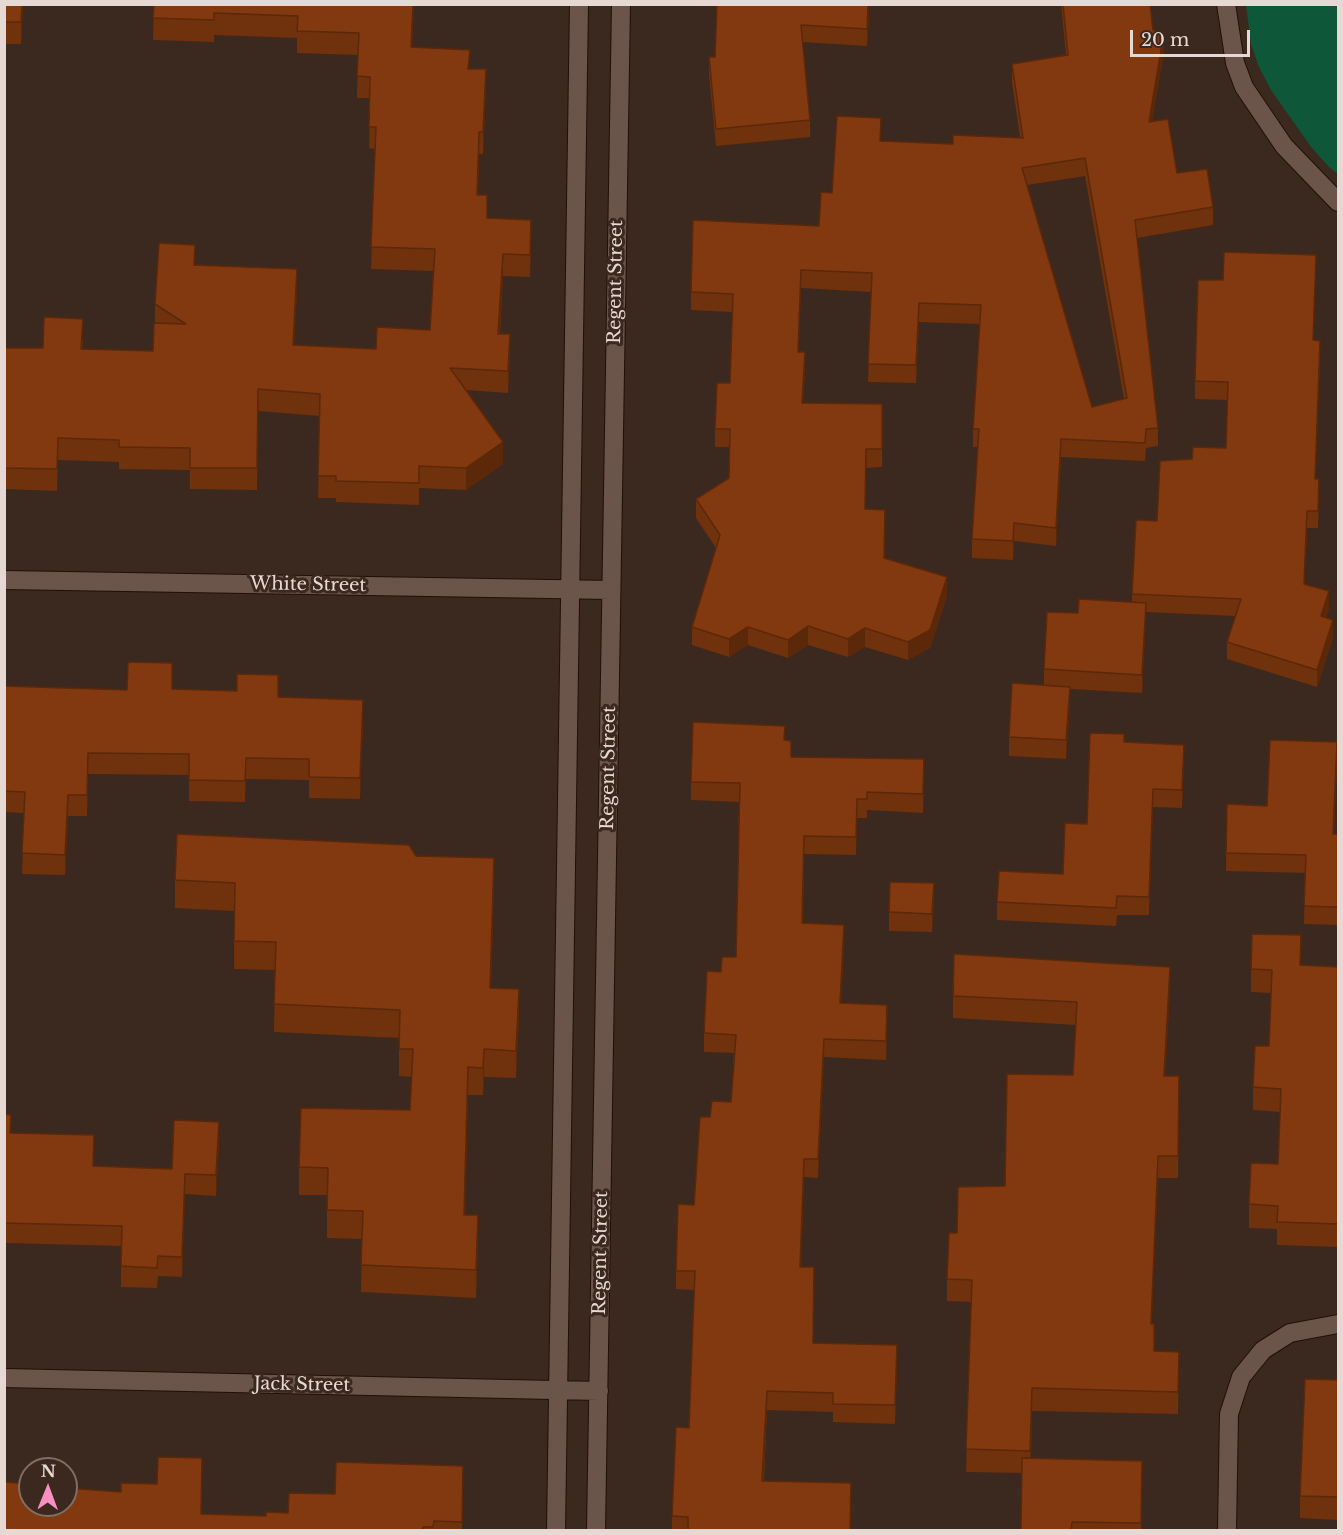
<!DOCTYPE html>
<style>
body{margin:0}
#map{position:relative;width:1343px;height:1535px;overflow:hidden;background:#3b281f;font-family:"Libre Baskerville",serif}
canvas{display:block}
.frame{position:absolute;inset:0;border:6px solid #e6d9d3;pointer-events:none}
.north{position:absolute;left:18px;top:1457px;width:60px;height:60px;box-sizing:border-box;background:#3b281f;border:2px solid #7f6f67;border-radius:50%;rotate:1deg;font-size:16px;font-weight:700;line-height:24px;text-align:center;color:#e6d9d3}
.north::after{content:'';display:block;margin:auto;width:21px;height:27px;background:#fc8fc2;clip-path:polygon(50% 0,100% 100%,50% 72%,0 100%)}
.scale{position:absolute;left:1130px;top:30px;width:120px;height:27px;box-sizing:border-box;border:3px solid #e6d9d3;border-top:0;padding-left:8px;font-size:18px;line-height:21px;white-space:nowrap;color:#e6d9d3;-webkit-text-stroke:4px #3b281f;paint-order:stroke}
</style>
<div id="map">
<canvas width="1343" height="1535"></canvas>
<div class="frame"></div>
<div class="north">N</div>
<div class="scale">20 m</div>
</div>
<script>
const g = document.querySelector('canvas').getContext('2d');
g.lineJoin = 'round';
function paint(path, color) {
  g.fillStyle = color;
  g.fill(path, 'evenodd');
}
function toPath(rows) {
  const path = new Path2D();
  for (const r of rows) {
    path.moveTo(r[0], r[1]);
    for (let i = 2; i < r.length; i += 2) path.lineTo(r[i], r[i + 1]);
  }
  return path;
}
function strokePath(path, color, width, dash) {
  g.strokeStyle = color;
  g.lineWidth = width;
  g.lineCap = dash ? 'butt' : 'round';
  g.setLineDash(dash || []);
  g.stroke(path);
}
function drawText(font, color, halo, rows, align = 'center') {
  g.font = font + ' "Libre Baskerville",serif';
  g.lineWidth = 6;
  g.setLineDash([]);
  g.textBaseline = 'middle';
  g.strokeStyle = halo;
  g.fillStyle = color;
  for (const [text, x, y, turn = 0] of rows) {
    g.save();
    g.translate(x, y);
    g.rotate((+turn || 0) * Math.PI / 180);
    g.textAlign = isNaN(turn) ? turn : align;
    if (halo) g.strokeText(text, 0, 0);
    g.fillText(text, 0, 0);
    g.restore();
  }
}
const green = toPath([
 [1246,5,1338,5,1338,174,1329,167,1311,147,1271,90,1259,67,1251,44]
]);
const minor = toPath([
 [1226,4,1235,63,1244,87,1284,146,1338,202],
 [4,580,611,590],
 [4,1378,599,1391],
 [556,1530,579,4],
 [596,1530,621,4],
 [1227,1530,1229,1414,1241,1377,1263,1350,1290,1333,1338,1324]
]);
const wall = toPath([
 [4,4,23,4,21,44,4,44],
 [154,4,414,4,412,47,470,69,486,91,483,154,479,154,478,195,487,218,531,241,530,277,503,276,500,334,510,356,508,393,466,390,503,464,466,490,419,488,419,505,336,502,336,498,318,498,320,416,258,411,257,490,190,489,190,470,119,469,119,462,58,460,57,491,4,489,4,348,43,348,83,341,82,349,153,351,155,323,155,304,195,265,297,291,294,345,376,349,430,330,433,271,371,269,375,149,369,148,370,98,357,98,358,55,297,53,297,38,214,35,214,42,153,40],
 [717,4,869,15,867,46,802,42,810,120,810,137,716,146,709,75,709,57,715,57],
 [1061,4,1150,4,1153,30,1164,51,1152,122,1177,173,1213,207,1213,225,1137,238,1158,428,1158,446,1146,448,1145,461,1061,457,1056,546,1014,541,1013,560,972,558,972,539,978,447,973,447,973,429,980,324,919,322,916,383,868,382,871,292,801,288,798,352,805,370,803,403,882,404,882,467,866,468,865,509,885,528,885,558,947,596,930,648,908,660,865,647,848,657,808,645,788,658,748,645,729,657,692,645,692,627,716,548,696,518,696,499,729,478,729,447,715,447,715,429,730,383,732,312,691,310,691,292,819,226,832,193,881,141,953,144,1020,137,1012,82,1012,64,1066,55],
 [1085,176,1124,399,1092,407,1027,185],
 [1314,340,1320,359,1315,479,1319,497,1318,528,1307,528,1304,584,1329,609,1326,618,1333,638,1317,687,1227,659,1227,642,1235,616,1146,612,1142,693,1070,689,1070,705,1066,759,1009,756,1009,737,1044,685,1044,669,1078,613,1132,602,1132,594,1157,521,1192,459,1226,448,1228,400,1195,399,1195,381],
 [4,686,127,690,172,689,278,697,363,721,360,799,309,798,309,780,246,779,245,802,189,801,189,775,88,774,87,816,68,816,65,875,22,874,24,813,4,812],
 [785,740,791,757,924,778,923,813,867,810,867,818,857,818,856,855,804,854,803,923,844,944,841,1003,887,1023,886,1060,824,1057,818,1178,804,1177,801,1267,813,1343,897,1364,895,1424,833,1422,833,1412,767,1410,764,1481,851,1501,850,1530,672,1530,672,1516,689,1428,694,1290,676,1289,676,1271,694,1205,710,1117,731,1102,734,1053,704,1052,704,1033,721,972,736,957,739,802,691,800,691,782],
 [1124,742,1184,763,1182,808,1153,807,1149,915,1117,915,1116,926,997,920,997,902,1063,874],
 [1337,760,1334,834,1338,834,1338,925,1304,924,1305,873,1226,871,1226,853,1267,806],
 [416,856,494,886,491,988,519,1017,516,1078,484,1077,483,1095,468,1095,465,1215,478,1243,476,1298,361,1292,362,1239,327,1238,327,1195,299,1195,299,1167,410,1110,412,1077,399,1076,399,1038,274,1032,275,970,234,969,234,911,175,908,175,880],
 [934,902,932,932,889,931,889,912],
 [1301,965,1338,967,1338,1247,1277,1245,1277,1229,1249,1228,1249,1204,1278,1164,1280,1112,1253,1110,1253,1087,1269,1046,1271,993,1251,992,1251,969],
 [1170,989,1165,1076,1179,1076,1178,1178,1158,1178,1151,1324,1154,1351,1179,1352,1178,1414,1032,1411,1031,1458,1142,1483,1141,1530,1021,1530,1022,1473,966,1472,971,1302,947,1301,947,1279,957,1233,1005,1186,1073,1075,1076,1025,953,1018,953,996],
 [4,1114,11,1133,93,1166,172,1169,219,1143,216,1196,185,1194,182,1277,158,1276,157,1288,121,1287,121,1246,4,1243],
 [1338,1370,1338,1520,1300,1518,1300,1496,1337,1380],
 [463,1488,462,1530,4,1530,201,1514,266,1516,288,1513,335,1494]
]);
const shadedWall = toPath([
 [22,4,23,4,21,44,21,22],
 [413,4,414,4,411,69,411,47],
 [869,4,869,15,867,46,867,29],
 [1164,32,1164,51,1149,141,1149,122],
 [486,69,486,91,483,154,483,132],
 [479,132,479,154,477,216,477,195],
 [503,254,503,276,498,356,498,334],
 [297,269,297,291,293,366,293,345],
 [801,270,801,288,798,370,798,352],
 [919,303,919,322,916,383,916,365],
 [510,334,510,356,508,393,508,371],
 [1320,341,1320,359,1315,497,1315,479],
 [805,352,805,370,802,421,802,403],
 [1061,439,1061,457,1056,546,1056,528],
 [503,442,503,464,466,490,466,468],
 [1307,511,1307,528,1304,601,1304,584],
 [1014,523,1014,541,1013,560,1013,541],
 [947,577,947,596,930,648,908,660,908,642],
 [1329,591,1329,609,1321,633,1321,616],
 [1146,603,1146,621,1142,693,1142,675],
 [1333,620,1333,638,1317,687,1317,670],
 [808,626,808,645,788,658,788,640],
 [748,627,748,645,729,657,729,639],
 [865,628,865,647,848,657,848,639],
 [1070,687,1070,705,1066,759,1066,740],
 [363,700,363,721,360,799,360,778],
 [1337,742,1337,760,1333,852,1333,834],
 [1184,745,1184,763,1182,808,1182,790],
 [88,753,88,774,87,816,87,795],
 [246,758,246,779,245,802,245,781],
 [924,759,924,778,923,813,923,794],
 [1153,789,1153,807,1149,915,1149,897],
 [68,795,68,816,65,875,65,855],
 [494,858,494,886,490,1016,490,988],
 [934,883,934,902,932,932,932,914],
 [844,925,844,944,840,1021,840,1003],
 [1170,967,1170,989,1164,1099,1164,1076],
 [519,989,519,1017,516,1078,516,1051],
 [887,1005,887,1023,886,1060,886,1041],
 [824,1039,824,1057,818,1178,818,1159],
 [484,1049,484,1077,483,1095,483,1068],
 [468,1067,468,1095,464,1242,464,1215],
 [219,1122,219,1143,216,1196,216,1175],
 [1158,1156,1158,1178,1151,1346,1151,1324],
 [804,1159,804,1177,800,1285,800,1267],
 [185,1174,185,1194,182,1277,182,1257],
 [478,1215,478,1243,476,1298,476,1270],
 [897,1345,897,1364,895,1424,895,1405],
 [1032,1388,1032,1411,1030,1474,1030,1451],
 [767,1391,767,1410,762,1500,762,1481]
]);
const building = toPath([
 [4,4,22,4,21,22,4,22,4,4],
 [154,4,413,4,411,47,470,50,468,69,486,69,483,132,479,132,477,195,487,195,487,218,531,220,530,255,503,254,498,334,510,334,508,371,450,368,503,442,466,468,419,466,419,483,336,481,336,476,318,476,320,394,258,389,257,468,190,468,190,448,119,447,119,440,58,438,57,469,4,468,4,348,43,348,44,317,83,319,81,349,153,351,154,323,186,324,155,304,159,243,195,245,194,265,297,269,293,345,376,349,377,327,430,330,435,249,371,247,376,127,369,127,370,77,357,76,359,33,297,31,298,16,214,13,214,20,153,18,154,4],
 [717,4,868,4,867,29,801,25,810,120,716,129,709,57,715,57,717,4],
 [1063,4,1150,4,1153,30,1164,32,1149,122,1168,119,1177,173,1207,169,1213,207,1135,220,1158,428,1146,429,1145,443,1061,439,1056,528,1014,523,1013,541,972,539,979,429,973,429,981,305,919,303,916,365,868,364,872,273,801,270,798,352,805,352,802,403,882,404,882,449,866,449,865,509,885,510,884,558,947,577,930,630,908,642,865,628,848,639,808,626,788,640,748,627,729,639,692,627,720,535,696,499,729,478,730,429,715,429,717,383,730,383,733,294,691,292,693,220,819,226,821,192,832,193,837,116,881,118,880,141,953,144,953,135,1023,138,1012,64,1068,55,1063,4],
 [1085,158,1127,398,1092,407,1022,168,1085,158],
 [1224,252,1316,255,1313,340,1320,341,1315,479,1319,479,1318,511,1307,511,1304,584,1329,591,1321,616,1333,620,1317,670,1227,642,1241,599,1132,594,1136,520,1157,521,1160,461,1192,459,1193,447,1226,448,1228,382,1195,381,1198,280,1223,280,1224,252],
 [1079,599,1146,603,1142,675,1044,669,1047,612,1078,613,1079,599],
 [128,662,172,663,172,689,237,691,237,674,278,675,278,697,363,700,360,778,309,777,309,759,246,758,245,781,189,780,189,754,88,753,87,795,68,795,65,855,22,853,25,792,4,791,4,686,127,690,128,662],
 [1012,683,1070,687,1066,740,1009,737,1012,683],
 [693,722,785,726,784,740,791,741,791,757,924,759,923,794,867,792,867,799,857,799,856,837,804,836,802,923,844,925,840,1003,887,1005,886,1041,824,1039,818,1159,804,1159,800,1267,814,1267,813,1343,897,1345,895,1405,833,1404,833,1393,767,1391,762,1481,851,1483,850,1530,688,1530,688,1517,672,1516,676,1427,689,1428,695,1271,676,1271,678,1204,694,1205,700,1117,710,1117,712,1101,731,1102,736,1035,704,1033,707,971,721,972,722,957,736,957,740,783,691,782,693,722],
 [1090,733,1124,734,1124,742,1184,745,1182,790,1153,789,1149,897,1117,896,1116,908,997,902,999,871,1063,874,1065,823,1087,824,1090,733],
 [1270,740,1337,742,1333,834,1338,834,1338,907,1304,906,1306,855,1226,853,1227,804,1267,806,1270,740],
 [177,834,409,845,416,856,494,858,490,988,519,989,516,1051,484,1049,483,1068,468,1067,464,1215,478,1215,476,1270,361,1265,363,1211,327,1210,328,1168,299,1167,301,1108,410,1110,413,1049,399,1049,400,1010,274,1004,276,942,234,941,235,883,175,880,177,834],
 [890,882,934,883,932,914,889,912,890,882],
 [1252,934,1301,935,1300,965,1338,967,1338,1224,1277,1222,1278,1206,1249,1204,1251,1163,1278,1164,1281,1089,1253,1087,1255,1046,1269,1046,1272,970,1251,969,1252,934],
 [954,954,1170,967,1164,1076,1179,1076,1178,1156,1158,1156,1151,1324,1154,1324,1154,1351,1179,1352,1178,1392,1032,1388,1030,1451,966,1449,972,1280,947,1279,949,1233,957,1233,958,1187,1005,1186,1007,1074,1073,1075,1077,1002,953,996,954,954],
 [4,1114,11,1115,10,1133,94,1135,93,1166,172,1169,174,1120,219,1122,216,1175,185,1174,182,1257,158,1256,157,1268,121,1266,122,1226,4,1223,4,1114],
 [1338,1370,1338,1497,1300,1496,1305,1379,1337,1380,1338,1370],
 [158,1457,202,1458,201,1514,266,1516,266,1512,288,1513,289,1493,335,1494,336,1462,463,1466,462,1522,434,1521,433,1527,423,1527,423,1530,4,1530,4,1482,30,1484,30,1505,66,1505,66,1488,121,1492,121,1483,157,1484,158,1457],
 [1022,1458,1142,1461,1141,1523,1072,1522,1071,1530,1021,1530,1022,1458]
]);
const streetNames = [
 ["Regent Street",616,282,-89],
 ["White Street",308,585,1],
 ["Regent Street",609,768,-89],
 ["Regent Street",601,1253,-89],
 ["Jack Street",302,1385,1]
];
paint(green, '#0e5738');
strokePath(minor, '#211008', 20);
strokePath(minor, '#6b554b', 18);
paint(wall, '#70310d');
paint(shadedWall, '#5b280a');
paint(building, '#82390f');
strokePath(building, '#5b280a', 1.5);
drawText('18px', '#e6d9d3', '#3b281f', streetNames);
</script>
